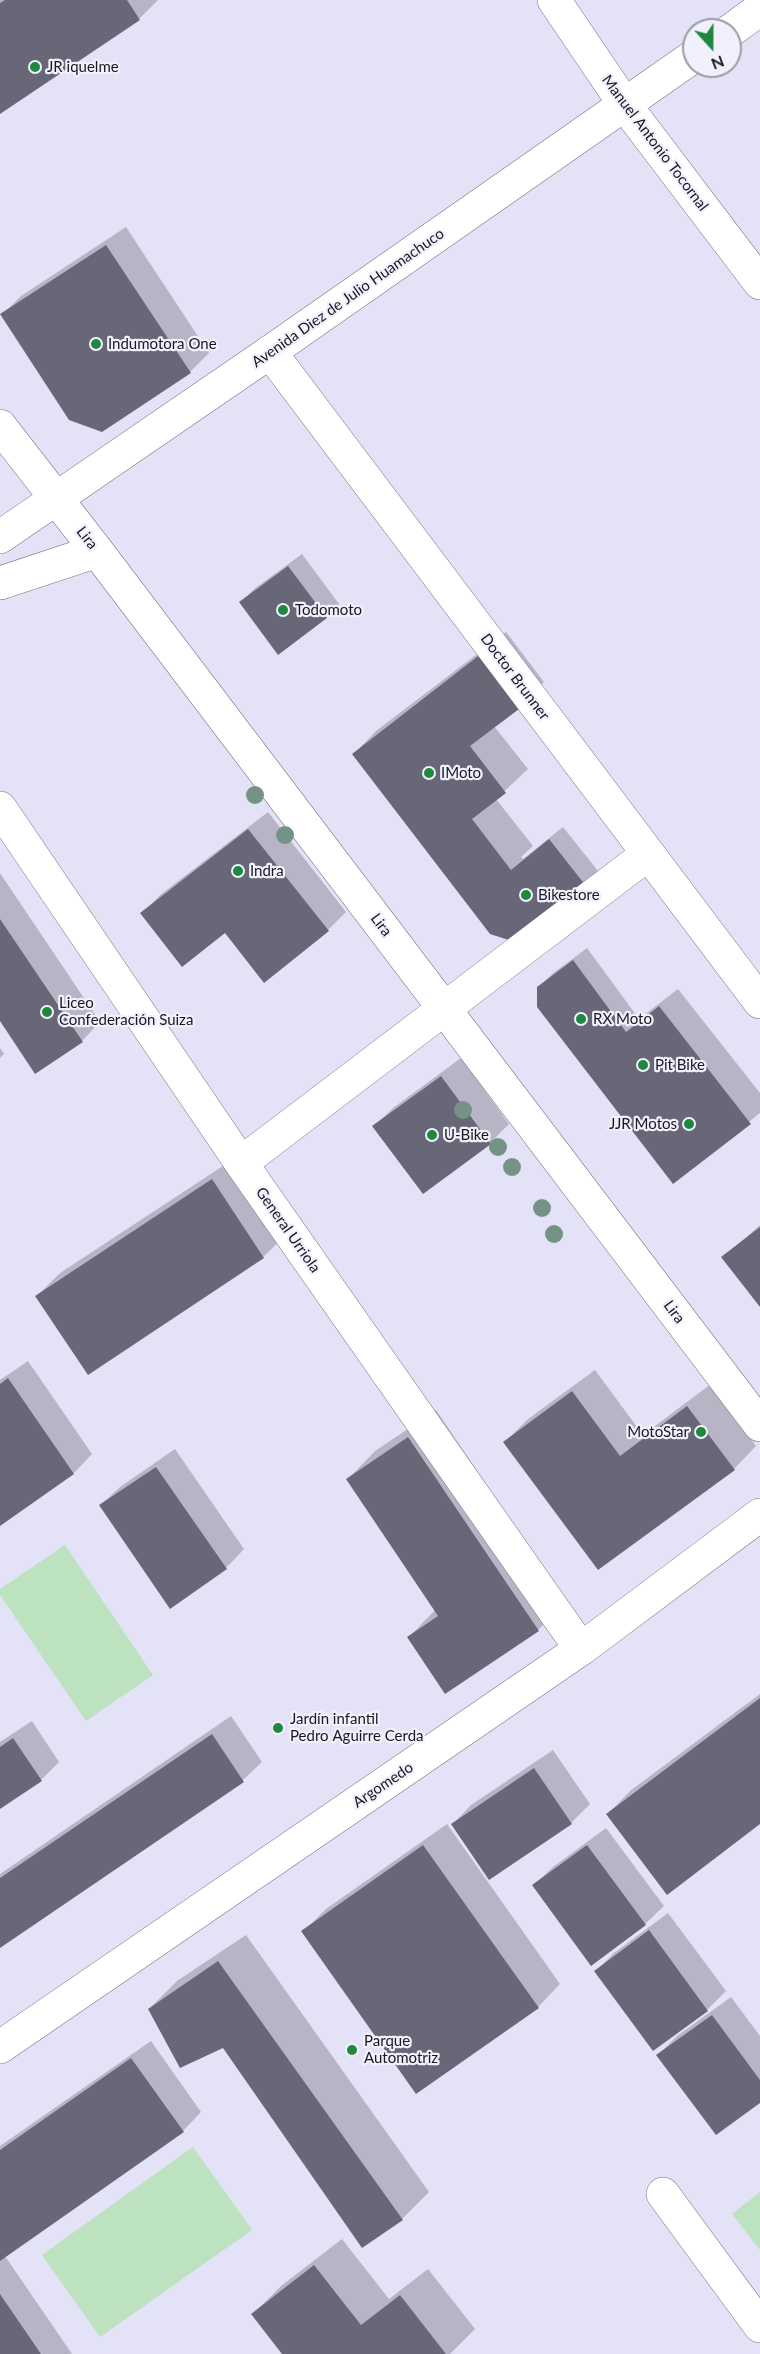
<!DOCTYPE html>
<meta charset="utf-8">
<style>
body{margin:0}
#map{position:relative;width:760px;height:2354px;overflow:hidden;background:#e4e2f7;font-family:Lato,sans-serif}
canvas{display:block}
.north{position:absolute;left:682px;top:18px;width:60px;height:60px;box-sizing:border-box;background:#f1f1fd;border:2px solid #9a9aa4;border-radius:50%;rotate:159deg;font-size:16px;font-weight:700;line-height:24px;text-align:center;color:#18181f}
.north::after{content:'';display:block;margin:auto;width:21px;height:27px;background:#20883e;clip-path:polygon(50% 0,100% 100%,50% 72%,0 100%)}
</style>
<div id="map">
<canvas width="760" height="2354"></canvas>
<div class="north">N</div>
</div>
<script>
const g = document.querySelector('canvas').getContext('2d');
g.lineJoin = 'round';
function paint(path, color) {
  g.fillStyle = color;
  g.fill(path, 'evenodd');
}
function toPath(rows) {
  const path = new Path2D();
  for (const r of rows) {
    path.moveTo(r[0], r[1]);
    for (let i = 2; i < r.length; i += 2) path.lineTo(r[i], r[i + 1]);
  }
  return path;
}
function strokePath(path, color, width, dash) {
  g.strokeStyle = color;
  g.lineWidth = width;
  g.lineCap = dash ? 'butt' : 'round';
  g.setLineDash(dash || []);
  g.stroke(path);
}
function drawText(font, color, halo, rows, align = 'center') {
  g.font = font + ' Lato,sans-serif';
  g.lineWidth = 4.5;
  g.setLineDash([]);
  g.textBaseline = 'middle';
  g.strokeStyle = halo;
  g.fillStyle = color;
  for (const [text, x, y, turn = 0] of rows) {
    g.save();
    g.translate(x, y);
    g.rotate((+turn || 0) * Math.PI / 180);
    g.textAlign = isNaN(turn) ? turn : align;
    if (halo) g.strokeText(text, 0, 0);
    g.fillText(text, 0, 0);
    g.restore();
  }
}
const green = toPath([
 [65,1545,153,1675,86,1721,0,1595,0,1589],
 [193,2147,252,2230,100,2337,42,2255],
 [760,2192,760,2250,732,2214]
]);
const shadow = toPath([
 [0,0,158,0,139,19,0,112],
 [126,227,209,353,190,372,2,315,21,296],
 [302,554,339,604,326,617,241,602,254,589],
 [506,632,544,682,522,704,494,726,528,769,496,799,533,846,521,857,523,859,563,827,598,871,585,885,514,940,354,754,376,731],
 [268,812,346,912,328,930,225,931,142,914,160,895],
 [0,873,100,1022,82,1041,0,1019],
 [587,948,639,1019,678,989,760,1093,760,1113,673,1182,539,987,552,974],
 [0,1048,4,1054,0,1058],
 [461,1058,509,1124,490,1143,423,1192,374,1127,393,1108],
 [235,1158,286,1235,263,1257,37,1296,60,1273],
 [760,1225,760,1305,723,1258],
 [28,1361,92,1454,74,1473,0,1524,0,1380],
 [595,1370,643,1435,711,1384,756,1446,734,1469,599,1568,505,1442,528,1419],
 [436,1410,566,1602,538,1630,446,1692,409,1637,436,1609,348,1479,375,1451],
 [175,1449,244,1549,226,1568,101,1505,120,1487],
 [760,1694,760,1822,608,1814,630,1791],
 [231,1716,262,1762,243,1780,0,1946,0,1874],
 [32,1721,59,1762,41,1780,0,1808,0,1742],
 [553,1750,590,1804,571,1823,490,1878,453,1824,471,1805],
 [447,1824,560,1984,538,2007,303,1932,326,1909],
 [606,1828,664,1906,645,1924,534,1885,553,1867],
 [668,1913,726,1991,707,2010,596,1971,614,1953],
 [246,1935,429,2192,402,2219,223,2046,149,2009,177,1981],
 [731,1997,760,2036,760,2101,658,2055,677,2036],
 [151,2041,201,2112,183,2131,5,2256,72,2354,0,2354,0,2146],
 [342,2239,389,2299,428,2269,475,2329,450,2354,284,2354,253,2314,281,2286]
]);
const building = toPath([
 [5,0,127,0,140,20,0,114,0,3],
 [106,245,191,373,102,432,69,420,0,314],
 [288,566,327,618,278,655,239,602],
 [482,653,523,706,470,746,506,793,472,819,511,870,549,839,586,886,515,942,490,934,352,754],
 [248,829,329,931,264,983,225,933,182,967,140,913],
 [0,919,83,1042,35,1074,0,1021],
 [573,960,626,1032,659,1006,751,1124,673,1184,537,1007,537,987],
 [441,1076,491,1144,423,1194,372,1126],
 [212,1179,264,1258,88,1375,35,1296],
 [760,1227,760,1307,721,1257],
 [8,1378,74,1474,0,1526,0,1384],
 [572,1391,620,1456,687,1406,735,1470,598,1570,503,1442],
 [408,1437,539,1631,445,1694,407,1637,438,1616,346,1479],
 [156,1467,227,1569,170,1609,99,1505],
 [760,1698,760,1824,667,1895,606,1814],
 [212,1734,244,1782,0,1948,0,1878],
 [13,1738,42,1781,0,1809,0,1747],
 [534,1768,572,1824,489,1880,451,1824],
 [423,1845,539,2008,416,2094,301,1931],
 [587,1845,646,1925,591,1966,532,1885],
 [649,1930,708,2011,653,2051,594,1971],
 [218,1961,403,2220,362,2248,223,2048,180,2068,148,2009],
 [712,2015,760,2080,760,2103,716,2135,656,2055],
 [131,2058,184,2132,0,2261,0,2150],
 [314,2265,361,2325,400,2295,446,2354,282,2354,251,2314],
 [0,2294,41,2354,0,2354]
]);
const minor = toPath([
 [554,0,625,105,760,283],
 [270,352,760,1002],
 [0,808,241,1163,581,1649],
 [241,1163,648,854],
 [0,2047,581,1649,760,1515],
 [663,2194,760,2326]
]);
const major = toPath([
 [730,31,760,9],
 [0,426,97,551,760,1425],
 [0,537,270,352,694,56],
 [0,583,97,551]
]);
const trees = [
 [255,795],
 [285,835],
 [463,1110],
 [498,1147],
 [512,1167],
 [542,1208],
 [554,1234]
];
const markers = [
 [35,67,6,"#20883e"],
 [96,344,6,"#20883e"],
 [283,610,6,"#20883e"],
 [429,773,6,"#20883e"],
 [238,871,6,"#20883e"],
 [526,895,6,"#20883e"],
 [47,1012,6,"#20883e"],
 [581,1019,6,"#20883e"],
 [643,1065,6,"#20883e"],
 [689,1124,6,"#20883e"],
 [432,1135,6,"#20883e"],
 [701,1432,6,"#20883e"],
 [278,1728,6,"#20883e"],
 [352,2050,6,"#20883e"]
];
const poiNames = [
 ["JR iquelme",47,67],
 ["Indumotora One",108,344],
 ["Todomoto",295,610],
 ["IMoto",441,773],
 ["Indra",250,871],
 ["Bikestore",538,895],
 ["Liceo",59,1003],
 ["Confederación Suiza",59,1020],
 ["RX Moto",593,1019],
 ["Pit Bike",655,1065],
 ["JJR Motos",677,1124,"right"],
 ["U-Bike",444,1135],
 ["MotoStar",689,1432,"right"],
 ["Jardín infantil",290,1719],
 ["Pedro Aguirre Cerda",290,1736],
 ["Parque",364,2041],
 ["Automotriz",364,2058]
];
const streetNames = [
 ["Manuel Antonio Tocornal",655,143,53],
 ["Avenida Diez de Julio Huamachuco",348,298,-35],
 ["Lira",87,538,52],
 ["Doctor Brunner",515,677,53],
 ["Lira",381,925,53],
 ["General Urriola",288,1230,55],
 ["Lira",674,1312,53],
 ["Argomedo",383,1785,-34]
];
paint(green, '#bce2c0');
paint(shadow, '#0003');
paint(building, '#686778');
strokePath(minor, '#757486', 34);
strokePath(major, '#757486', 34);
strokePath(minor, '#fff', 33);
strokePath(major, '#fff', 33);
g.fillStyle = '#759385';
for (const [x, y] of trees) {
  g.beginPath();
  g.arc(x, y, 9, 0, 2 * Math.PI);
  g.fill();
}
for (const [x, y, r, color] of markers) {
  const dot = new Path2D();
  dot.arc(x, y, r, 0, 2 * Math.PI);
  g.fillStyle = color;
  g.fill(dot);
  strokePath(dot, '#f1f1fd', 2);
}
drawText('15px', '#18181f', '#f1f1fd', poiNames, 'left');
drawText('15px', '#18181f', '#f1f1fd', streetNames);
</script>
